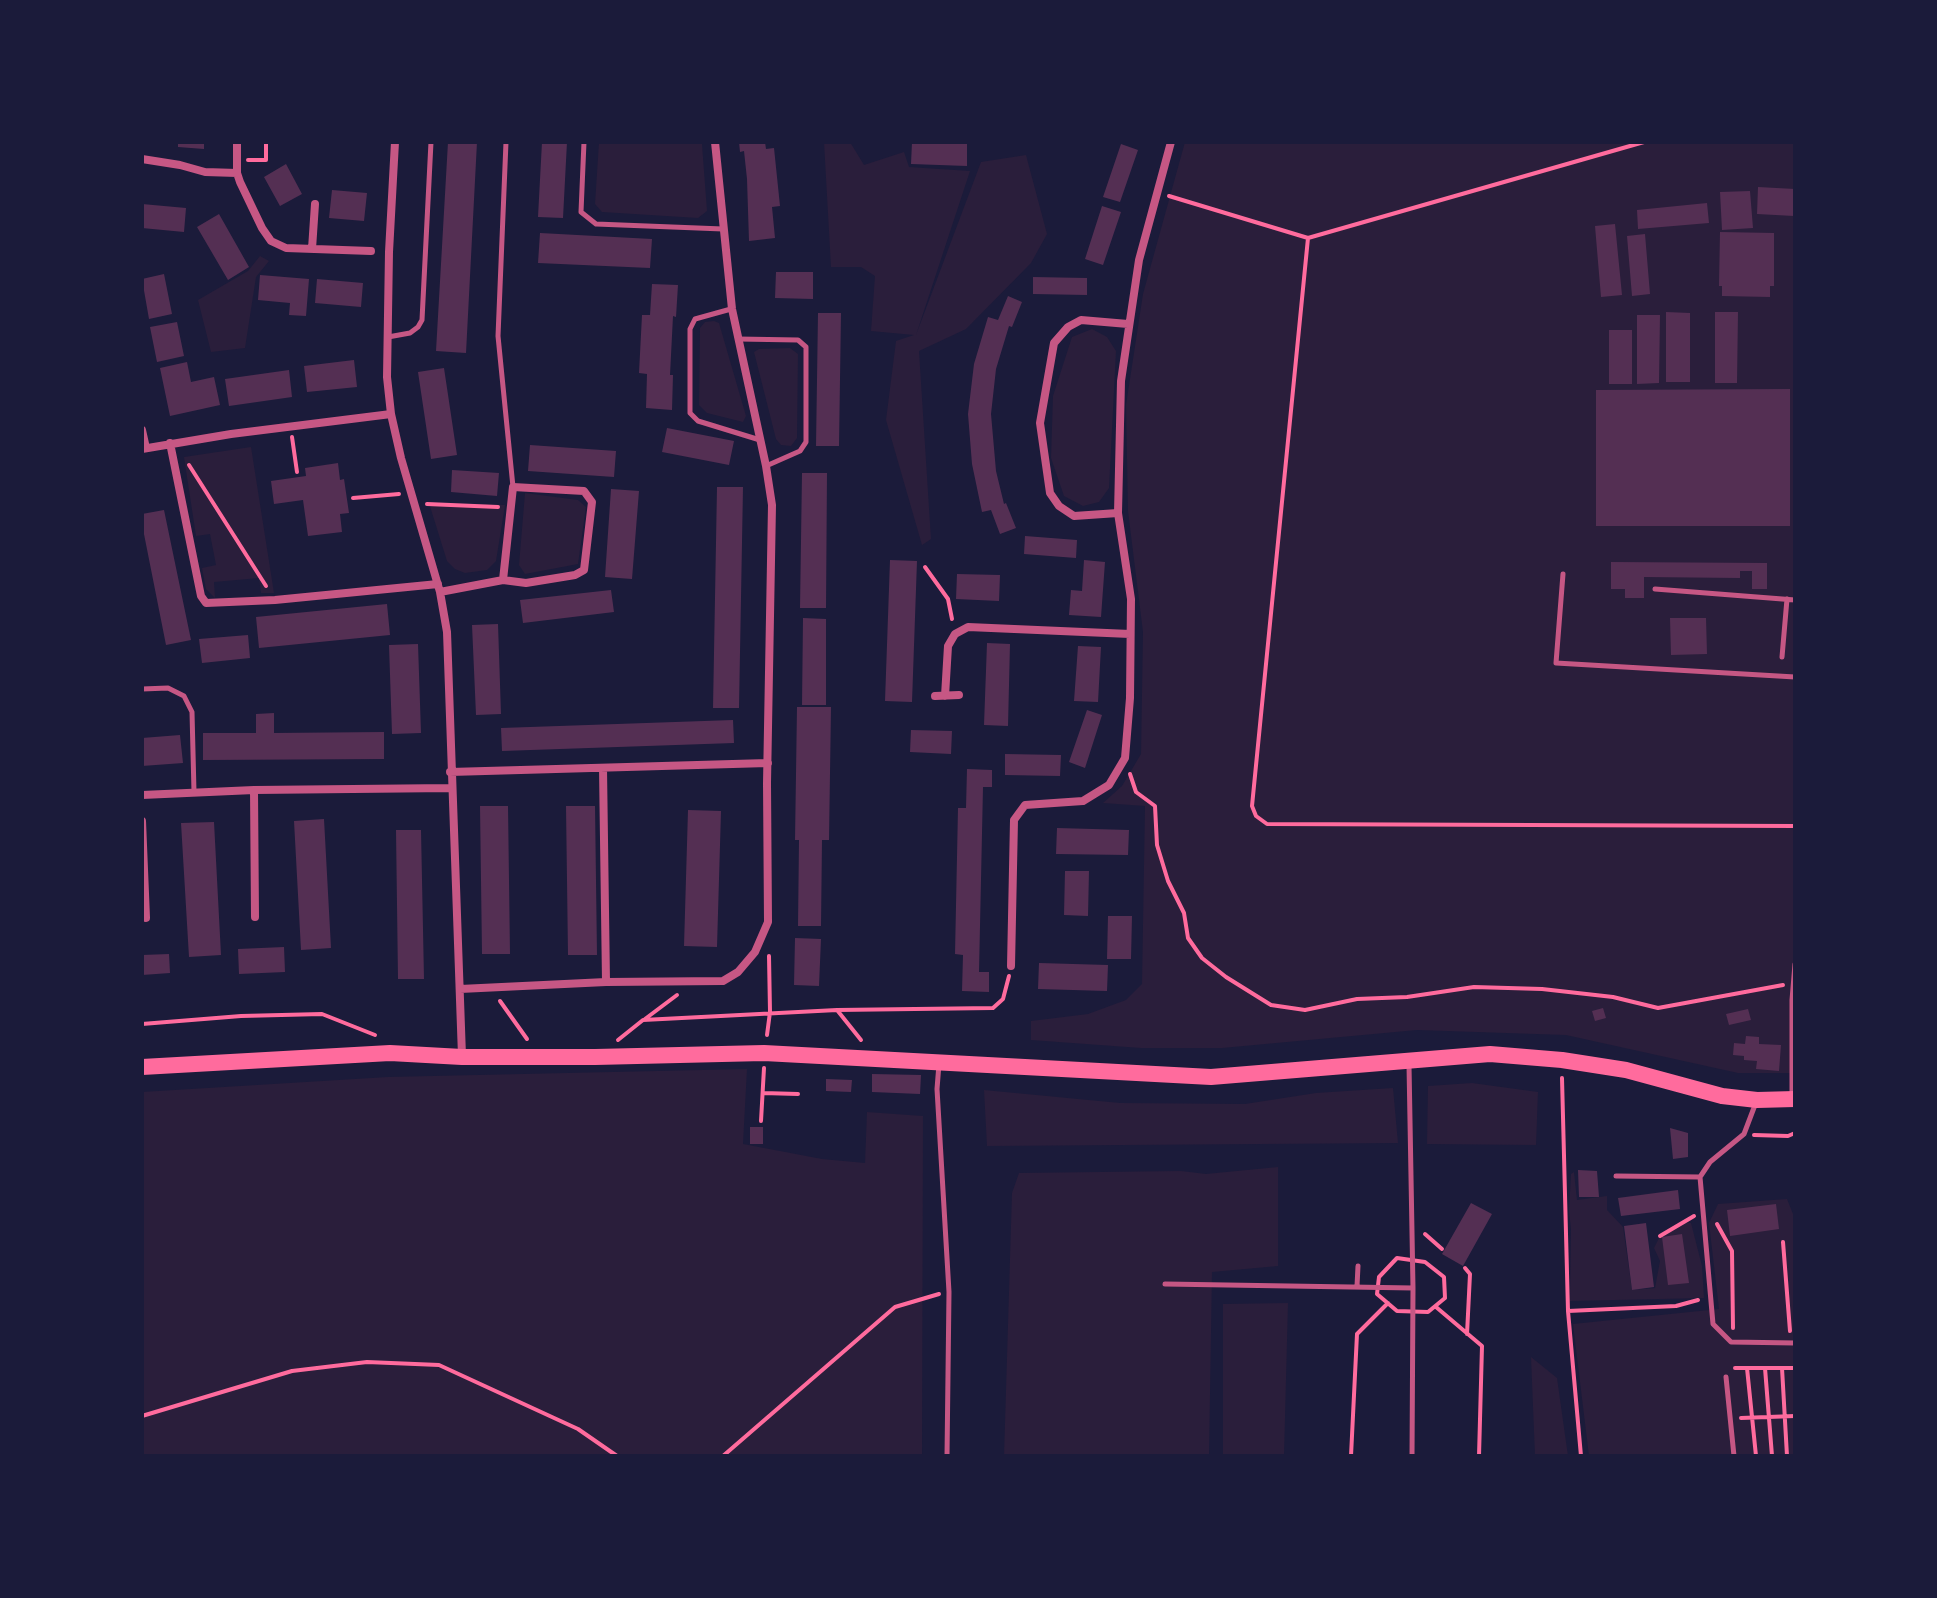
<!DOCTYPE html>
<style>
body{margin:0}
#map{position:relative;width:1937px;height:1598px;overflow:hidden;background:#1b1b3a;font-family:Barlow,sans-serif}
canvas{display:block}
.frame{position:absolute;inset:0;border:144px solid #1b1b3a;pointer-events:none}
</style>
<div id="map">
<canvas width="1937" height="1598"></canvas>
<div class="frame"></div>
</div>
<script>
const g = document.querySelector('canvas').getContext('2d');
g.lineJoin = 'round';
function paint(path, color) {
  g.fillStyle = color;
  g.fill(path, 'evenodd');
}
function toPath(rows) {
  const path = new Path2D();
  for (const r of rows) {
    path.moveTo(r[0], r[1]);
    for (let i = 2; i < r.length; i += 2) path.lineTo(r[i], r[i + 1]);
  }
  return path;
}
function strokePath(path, color, width, dash) {
  g.strokeStyle = color;
  g.lineWidth = width;
  g.lineCap = dash ? 'butt' : 'round';
  g.setLineDash(dash || []);
  g.stroke(path);
}
const green = toPath([
 [599,142,700,142,702,144,707,211,698,218,602,212,595,204],
 [824,142,850,142,864,165,904,152,909,167,970,171,916,335,981,162,1026,155,1047,234,1031,263,966,329,919,351,931,539,922,545,886,420,896,341,914,335,871,331,875,276,861,267,831,267],
 [1185,142,1795,142,1795,1073,1738,1073,1566,1035,1417,1030,1222,1048,1141,1048,1031,1040,1031,1021,1088,1014,1126,1000,1142,984,1145,806,1103,803,1122,786,1141,754,1143,632,1128,511,1126,405,1143,294],
 [260,256,269,261,256,277,245,348,211,352,198,300,248,271],
 [714,321,719,323,746,416,743,422,707,413,699,405,700,328,705,322],
 [1092,329,1107,337,1116,351,1109,488,1099,502,1083,506,1064,496,1051,458,1053,396,1072,337],
 [790,348,798,354,797,438,791,446,781,445,776,439,754,352,759,349],
 [251,447,274,593,261,593,259,578,214,582,215,598,206,589,202,568,216,565,210,534,196,536,184,457],
 [525,493,578,500,586,507,578,564,525,574,519,565],
 [429,503,505,505,496,561,487,570,465,573,455,569,447,561],
 [747,1069,743,1144,822,1159,865,1163,867,1112,923,1116,922,1456,142,1456,142,1092,388,1077],
 [1472,1083,1538,1092,1536,1145,1427,1144,1428,1086],
 [1393,1088,1398,1143,987,1146,984,1090,1120,1103,1245,1104,1316,1093],
 [1278,1167,1278,1266,1212,1272,1209,1456,1004,1456,1012,1193,1019,1173,1181,1171,1206,1174],
 [1574,1172,1577,1200,1607,1196,1607,1210,1623,1227,1632,1290,1655,1288,1660,1261,1654,1248,1660,1236,1686,1223,1691,1223,1702,1266,1704,1298,1570,1301,1571,1229,1569,1211,1571,1174],
 [1787,1199,1795,1219,1795,1456,1589,1456,1573,1324,1719,1309,1709,1223,1718,1204],
 [1288,1303,1284,1456,1223,1456,1223,1304],
 [1531,1357,1557,1378,1568,1456,1535,1456]
]);
const building = toPath([
 [178,142,204,142,204,149,178,147],
 [448,142,477,142,466,353,436,351],
 [542,142,567,142,563,218,538,217],
 [739,142,765,142,766,149,774,148,780,206,772,207,775,238,749,241,747,179,744,151,740,152],
 [912,142,967,142,967,166,911,164],
 [1121,144,1138,150,1120,202,1103,197],
 [286,164,302,194,280,206,264,177],
 [1758,187,1795,189,1794,216,1757,214],
 [332,190,367,193,364,221,329,218],
 [1750,191,1753,228,1722,230,1720,192],
 [1707,203,1709,223,1638,229,1637,210],
 [142,204,186,208,184,232,142,228],
 [1102,206,1121,212,1103,265,1085,259],
 [219,214,249,267,228,280,197,227],
 [1615,224,1622,295,1601,297,1595,226],
 [1720,232,1774,233,1774,286,1770,286,1770,297,1722,296,1722,286,1719,286],
 [540,233,652,239,650,268,538,263],
 [1645,234,1650,294,1632,296,1627,236],
 [776,272,813,272,813,299,775,298],
 [164,274,172,314,149,319,142,279],
 [260,275,309,279,306,316,289,315,290,303,258,300],
 [1033,277,1087,278,1087,295,1033,294],
 [317,279,363,283,361,307,315,303],
 [652,284,678,285,676,317,673,316,670,375,673,375,672,410,646,408,647,374,639,373,642,315,650,315],
 [1008,296,1022,302,1012,327,1009,326,996,369,991,414,996,471,1004,504,1006,503,1016,528,1000,534,991,510,982,512,972,464,968,414,974,364,988,317,998,320],
 [1666,312,1690,313,1690,382,1666,382],
 [1715,312,1738,312,1737,383,1715,383],
 [818,313,841,313,839,446,816,446],
 [1637,315,1660,315,1659,383,1637,384],
 [177,322,184,356,157,362,150,327],
 [1609,330,1632,330,1632,384,1609,384],
 [354,360,357,387,307,392,304,366],
 [187,362,191,382,214,377,220,405,170,416,160,368],
 [444,368,457,455,431,459,418,372],
 [289,370,292,397,229,406,225,379],
 [1790,389,1790,526,1596,526,1596,390],
 [667,428,734,441,729,465,662,452],
 [530,445,616,451,614,477,528,471],
 [338,463,340,480,344,479,349,513,340,514,342,532,308,536,303,500,274,504,271,481,306,476,305,468],
 [452,470,499,473,497,496,451,492],
 [802,473,827,473,826,608,800,608],
 [717,487,743,487,739,708,713,708],
 [611,489,639,491,632,579,605,577],
 [164,510,191,640,166,645,142,524,142,514],
 [1025,536,1077,540,1076,558,1024,554],
 [890,560,917,561,912,702,885,701],
 [1084,560,1105,562,1101,617,1069,615,1071,590,1082,591],
 [1611,562,1767,563,1767,589,1752,589,1752,571,1740,571,1740,578,1644,577,1644,598,1625,598,1625,589,1611,589],
 [957,574,1000,575,999,601,956,599],
 [611,590,614,612,523,623,520,600],
 [387,604,390,635,259,648,256,617],
 [803,618,826,619,826,705,802,705],
 [1670,618,1706,618,1707,654,1671,655],
 [498,624,501,714,476,715,472,625],
 [248,635,250,658,202,663,199,639],
 [987,643,1010,644,1008,726,984,725],
 [418,644,421,733,392,734,389,645],
 [1078,646,1101,647,1098,702,1074,701],
 [797,707,831,707,829,840,822,840,821,926,798,926,799,840,795,840],
 [1087,710,1102,715,1085,768,1069,762],
 [274,713,274,733,384,732,384,759,203,760,203,733,256,733,256,714],
 [733,720,734,743,502,751,501,728],
 [911,730,952,731,951,754,910,752],
 [180,735,183,763,142,766,142,738],
 [1005,754,1061,755,1060,776,1005,775],
 [967,769,992,770,992,787,983,787,979,972,989,972,989,992,962,991,963,955,955,954,958,808,966,808],
 [480,806,508,806,510,954,482,954],
 [566,806,595,806,597,955,568,955],
 [688,810,721,811,717,947,684,946],
 [324,819,331,948,301,950,294,821],
 [214,822,221,955,189,957,181,823],
 [1057,828,1129,830,1128,855,1056,854],
 [396,830,421,830,424,979,398,979],
 [1065,871,1089,871,1088,916,1064,915],
 [1108,916,1132,916,1131,959,1107,959],
 [795,938,821,939,819,986,794,985],
 [284,947,285,972,239,974,238,949],
 [169,954,170,973,142,975,142,955],
 [1039,963,1108,965,1107,991,1038,989],
 [1603,1008,1606,1018,1595,1021,1592,1011],
 [1748,1009,1751,1020,1729,1025,1726,1014],
 [1746,1036,1759,1037,1759,1044,1781,1045,1779,1071,1756,1069,1757,1061,1744,1060,1744,1056,1733,1055,1734,1043,1745,1044],
 [872,1074,921,1075,920,1094,872,1092],
 [826,1079,852,1080,851,1092,826,1091],
 [750,1127,763,1127,763,1144,750,1144],
 [1670,1128,1688,1133,1688,1157,1673,1159],
 [1578,1170,1597,1171,1599,1197,1579,1197],
 [1678,1190,1680,1209,1621,1216,1618,1198],
 [1471,1203,1492,1214,1463,1266,1442,1254],
 [1776,1204,1779,1229,1730,1236,1727,1210],
 [1646,1223,1654,1287,1632,1290,1624,1226],
 [1682,1234,1689,1283,1668,1285,1662,1237]
]);
const path = toPath([
 [248,160,266,160,266,142],
 [1169,196,1308,238,1644,142],
 [1308,238,1252,806,1256,816,1267,824,1795,826],
 [292,437,297,472],
 [189,465,266,586],
 [353,498,399,494],
 [427,504,498,507],
 [925,567,948,599,952,619],
 [1130,774,1136,792,1155,806,1157,845,1168,881,1184,913,1188,938,1202,958,1226,977,1271,1005,1305,1010,1357,999,1407,997,1474,987,1542,989,1613,997,1658,1008,1783,985],
 [500,1001,527,1039],
 [837,1010,861,1040],
 [645,1019,677,995],
 [142,1024,241,1016,322,1014,375,1035],
 [767,1035,770,1012,769,956],
 [618,1040,643,1020,837,1010,993,1008,1003,999,1009,976],
 [1562,1078,1568,1311,1581,1456],
 [763,1093,798,1094],
 [761,1121,764,1068],
 [1754,1135,1788,1136,1795,1133],
 [1717,1224,1732,1251,1733,1328],
 [1425,1234,1442,1249],
 [1660,1236,1694,1216],
 [1783,1242,1790,1331],
 [1397,1258,1425,1262,1444,1277,1445,1298,1428,1312,1397,1311,1377,1294,1379,1277,1397,1258],
 [1465,1268,1470,1274,1467,1334],
 [1436,1307,1482,1346,1479,1456],
 [1568,1311,1676,1306,1698,1300],
 [1735,1368,1795,1368],
 [1747,1368,1756,1456],
 [1765,1368,1772,1456],
 [1782,1368,1787,1456],
 [142,1416,292,1371,367,1362,439,1365,578,1429,617,1456],
 [1741,1418,1795,1416],
 [723,1456,895,1307,939,1294],
 [1351,1456,1357,1334,1388,1303]
]);
const service = toPath([
 [506,142,498,336,513,487],
 [584,142,581,212,596,224,723,229],
 [731,309,695,319,690,329,690,413,698,421,760,440],
 [388,337,410,333,418,327,422,320,431,142],
 [738,339,798,340,806,347,806,442,800,451,766,466],
 [1563,574,1556,663,1795,677],
 [1655,589,1795,600],
 [1782,657,1787,599],
 [142,689,168,688,184,696,192,712,194,792],
 [939,1064,937,1089,949,1292,947,1456],
 [1409,1065,1413,1288,1412,1456],
 [1792,1095,1792,1000,1795,964],
 [1755,1105,1744,1134,1710,1162,1700,1177,1713,1324,1731,1342,1795,1343],
 [1616,1176,1700,1177],
 [1165,1284,1413,1288],
 [1357,1286,1358,1266],
 [1726,1377,1734,1456]
]);
const minor = toPath([
 [237,142,237,173,240,182,262,228,271,241,286,248,371,251],
 [395,142,389,252,387,377,391,414,401,458,440,592,447,632,462,1056],
 [142,159,180,165,205,172,237,173],
 [312,249,315,204],
 [142,430,146,448],
 [170,443,201,596,206,603,275,600,438,584],
 [142,449,231,434,391,414],
 [1118,513,1074,516,1059,506,1050,493,1040,423,1054,343,1068,327,1081,320,1128,324],
 [440,592,503,580,526,583,575,575,584,570,592,502,584,491,513,487,503,580],
 [935,696,959,695],
 [945,696,948,646,955,634,968,627,1130,634],
 [603,768,606,982],
 [450,772,768,763],
 [254,790,255,917],
 [142,795,254,790,451,788],
 [142,821,146,918],
 [1011,966,1014,820,1025,805,1083,801,1109,785,1125,758,1130,698,1131,599,1118,513,1121,381,1139,260,1171,142],
 [460,989,606,982,723,981,738,972,755,952,768,922,767,783,772,505,766,466,732,309,715,142]
]);
const primary = toPath([
 [142,1067,390,1053,462,1057,595,1057,764,1053,1211,1077,1490,1054,1562,1060,1626,1070,1722,1096,1757,1100,1795,1099]
]);
paint(green, '#2a1e3b');
paint(building, '#542f53');
strokePath(path, '#ff6b9d', 4);
strokePath(service, '#c65784', 5);
strokePath(minor, '#c65784', 8);
strokePath(primary, '#ff6b9d', 16);
</script>
